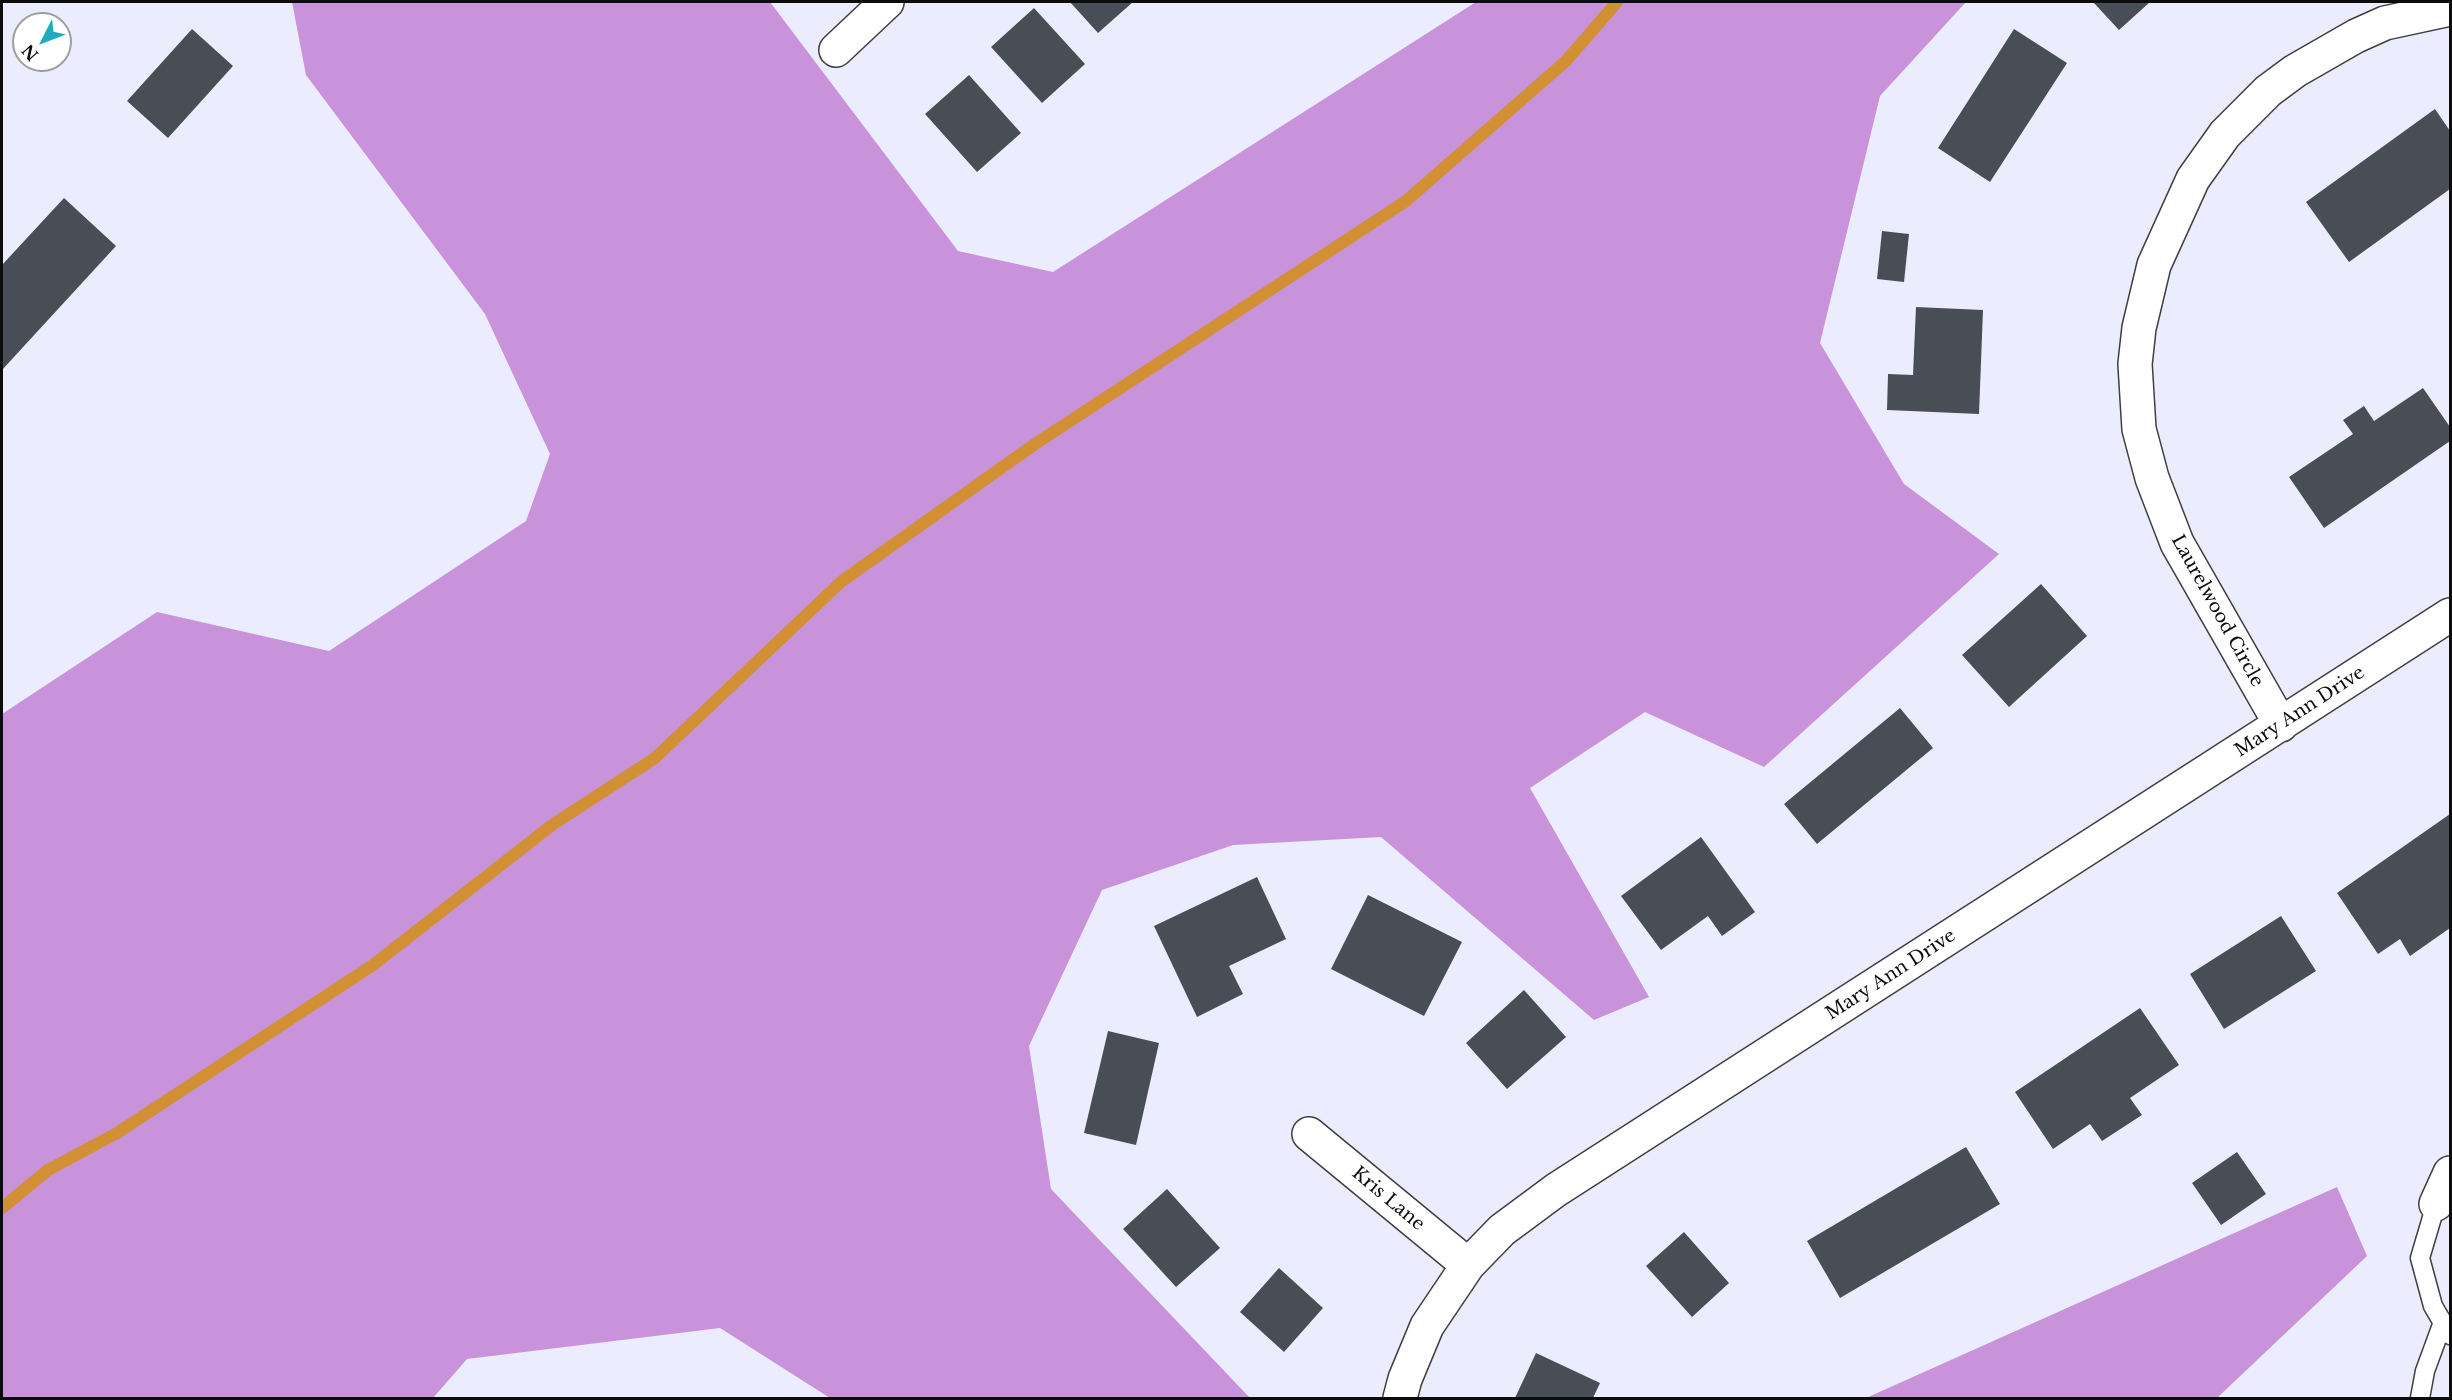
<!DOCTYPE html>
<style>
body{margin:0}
#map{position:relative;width:2452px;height:1400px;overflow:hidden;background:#ececff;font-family:"Libre Baskerville",serif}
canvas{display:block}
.frame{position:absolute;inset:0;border:3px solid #0c0c0c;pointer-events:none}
.north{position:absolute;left:12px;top:12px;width:60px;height:60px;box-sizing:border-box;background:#fff;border:2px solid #9e9e9e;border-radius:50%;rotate:228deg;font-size:16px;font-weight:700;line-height:24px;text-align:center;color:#0c0c0c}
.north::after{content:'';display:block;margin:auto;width:21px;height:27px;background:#20abc1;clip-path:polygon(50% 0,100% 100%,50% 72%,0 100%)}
</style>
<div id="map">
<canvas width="2452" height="1400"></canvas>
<div class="frame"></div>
<div class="north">N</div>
</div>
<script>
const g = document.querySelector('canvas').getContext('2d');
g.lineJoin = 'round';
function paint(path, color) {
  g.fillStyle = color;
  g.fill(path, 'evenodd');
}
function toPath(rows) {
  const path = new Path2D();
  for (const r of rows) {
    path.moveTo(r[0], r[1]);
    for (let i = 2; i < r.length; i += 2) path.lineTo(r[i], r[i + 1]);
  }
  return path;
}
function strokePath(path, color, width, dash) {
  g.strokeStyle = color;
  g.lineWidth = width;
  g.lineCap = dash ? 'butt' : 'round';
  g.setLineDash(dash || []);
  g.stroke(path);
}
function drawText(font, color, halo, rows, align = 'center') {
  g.font = font + ' "Libre Baskerville",serif';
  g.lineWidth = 6;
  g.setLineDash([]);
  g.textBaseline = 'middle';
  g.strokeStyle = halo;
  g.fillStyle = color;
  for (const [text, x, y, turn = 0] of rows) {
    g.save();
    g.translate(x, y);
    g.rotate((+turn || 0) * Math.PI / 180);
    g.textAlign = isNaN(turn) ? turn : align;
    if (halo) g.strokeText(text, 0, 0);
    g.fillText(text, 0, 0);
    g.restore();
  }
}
const forest = toPath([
 [292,2,770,2,958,251,1053,272,1476,2,1966,2,1880,96,1820,343,1904,484,1999,554,1764,767,1645,712,1530,788,1649,997,1594,1020,1381,837,1233,845,1102,890,1029,1046,1051,1189,1250,1398,830,1398,720,1328,467,1359,433,1398,2,1398,2,714,157,612,329,651,526,521,550,454,485,314,306,75],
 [2337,1187,2367,1256,2217,1398,1866,1398]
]);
const stream = toPath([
 [2,1208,48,1170,117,1133,373,965,552,825,655,758,842,581,1035,444,1406,201,1566,61,1617,2]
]);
const building = toPath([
 [1070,2,1133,2,1098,33],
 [2093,2,2150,2,2119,30],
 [1034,8,1085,64,1042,103,991,47],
 [192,29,233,66,168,138,127,101],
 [2014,29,2067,63,1990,182,1938,148],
 [969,75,1021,133,977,172,925,114],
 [2435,109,2450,131,2450,189,2349,262,2306,202],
 [64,198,116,246,2,370,2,265],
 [1882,231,1909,234,1904,282,1877,279],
 [1916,307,1983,310,1979,414,1887,410,1888,374,1913,375],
 [2423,388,2450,427,2450,441,2324,528,2289,477,2353,434,2343,420,2364,406,2374,421],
 [2041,584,2087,636,2009,707,1962,655],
 [1900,708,1933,748,1817,844,1784,804],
 [2450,814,2450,928,2410,956,2400,939,2378,954,2337,893],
 [1701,837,1755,912,1722,936,1708,916,1661,950,1621,896],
 [1257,877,1286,939,1229,966,1243,994,1197,1017,1154,926],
 [1368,895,1462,942,1424,1016,1331,969],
 [2281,916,2316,971,2224,1029,2190,974],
 [1524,990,1566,1037,1507,1089,1466,1043],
 [2140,1008,2179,1065,2130,1098,2142,1115,2102,1141,2090,1124,2053,1149,2015,1092],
 [1108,1031,1159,1043,1136,1145,1084,1133],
 [1966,1147,2000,1204,1840,1298,1807,1241],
 [2237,1152,2266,1194,2221,1225,2192,1183],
 [1167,1189,1220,1248,1176,1287,1123,1229],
 [1684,1232,1729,1283,1692,1317,1646,1266],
 [1279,1268,1323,1308,1284,1352,1240,1312],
 [1536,1353,1600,1383,1593,1398,1515,1398]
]);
const service = toPath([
 [2436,1204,2420,1258,2433,1306,2450,1335],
 [2420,1398,2425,1371,2443,1322]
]);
const minor = toPath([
 [836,50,887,2],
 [2281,725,2177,543,2152,478,2139,429,2135,364,2139,328,2154,265,2193,179,2225,134,2268,91,2295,71,2356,36,2385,23,2450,9],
 [1309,1134,1468,1265],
 [2436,1204,2450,1173],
 [1400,1398,1405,1379,1427,1326,1468,1265,1502,1230,1556,1190,2450,615]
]);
const streetNames = [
 ["Laurelwood Circle",2217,611,61],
 ["Mary Ann Drive",2300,712,-33],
 ["Mary Ann Drive",1891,975,-33],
 ["Kris Lane",1388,1199,40]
];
paint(forest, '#c893db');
strokePath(stream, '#d19034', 12);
paint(building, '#484e55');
strokePath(service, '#3f3f3f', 21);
strokePath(minor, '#3f3f3f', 36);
strokePath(service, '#fff', 18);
strokePath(minor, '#fff', 33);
drawText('18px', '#0c0c0c', '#fff', streetNames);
</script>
